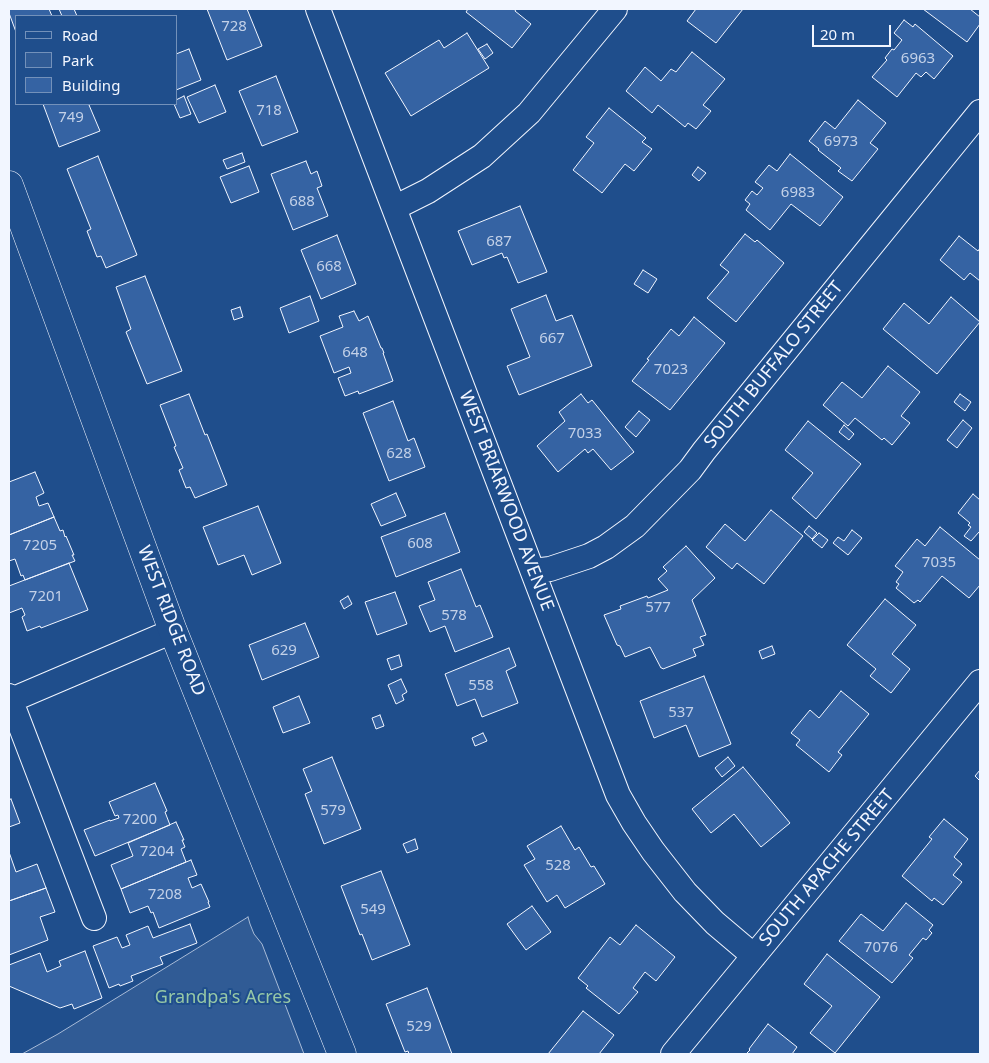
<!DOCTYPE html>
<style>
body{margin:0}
#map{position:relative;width:989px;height:1063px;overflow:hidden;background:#1f4e8c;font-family:"Noto Sans",sans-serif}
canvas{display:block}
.frame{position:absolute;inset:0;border:10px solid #f2f6ff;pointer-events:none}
.legend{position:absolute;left:15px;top:15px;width:162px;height:90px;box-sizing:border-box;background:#1f4e8c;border:1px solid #7391ba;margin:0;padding:6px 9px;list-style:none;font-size:15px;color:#f2f6ff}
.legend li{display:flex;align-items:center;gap:10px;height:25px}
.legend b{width:25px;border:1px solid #7391ba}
.scale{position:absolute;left:812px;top:25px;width:79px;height:22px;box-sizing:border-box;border:2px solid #f2f6ff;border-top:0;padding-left:6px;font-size:15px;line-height:18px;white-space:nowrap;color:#f2f6ff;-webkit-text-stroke:4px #1f4e8c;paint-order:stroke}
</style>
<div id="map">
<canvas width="989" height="1063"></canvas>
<div class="frame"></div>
<ul class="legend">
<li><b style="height:6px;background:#1f4e8c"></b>Road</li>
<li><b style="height:14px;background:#305b95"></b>Park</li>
<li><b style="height:14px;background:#3563a3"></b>Building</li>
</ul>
<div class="scale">20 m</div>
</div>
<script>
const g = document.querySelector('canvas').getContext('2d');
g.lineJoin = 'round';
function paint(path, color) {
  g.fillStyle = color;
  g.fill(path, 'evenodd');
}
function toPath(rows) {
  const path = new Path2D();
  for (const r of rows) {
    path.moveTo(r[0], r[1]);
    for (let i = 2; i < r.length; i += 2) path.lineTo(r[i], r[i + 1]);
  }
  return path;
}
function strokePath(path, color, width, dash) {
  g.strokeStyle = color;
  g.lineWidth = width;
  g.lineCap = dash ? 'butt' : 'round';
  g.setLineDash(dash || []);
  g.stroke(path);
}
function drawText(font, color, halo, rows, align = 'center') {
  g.font = font + ' "Noto Sans",sans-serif';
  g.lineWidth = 4;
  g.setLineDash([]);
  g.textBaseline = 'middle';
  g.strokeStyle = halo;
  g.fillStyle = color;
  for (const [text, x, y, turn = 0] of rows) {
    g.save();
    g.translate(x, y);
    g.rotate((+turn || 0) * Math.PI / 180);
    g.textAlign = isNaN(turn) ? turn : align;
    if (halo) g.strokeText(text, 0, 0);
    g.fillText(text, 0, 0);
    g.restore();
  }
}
const green = toPath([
 [248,917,250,924,254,934,262,944,304,1054,22,1054,58,1034,248,917]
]);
const building = toPath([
 [9,9,49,9,52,16,16,16,16,32,9,13,9,9],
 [59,9,74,9,77,16,62,16,59,9],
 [207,9,247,9,262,46,227,60,207,9],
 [468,9,516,9,515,11,531,24,512,48,466,12,468,9],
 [696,9,743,9,716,43,687,21,696,9],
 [923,9,970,9,980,17,980,24,967,42,923,9],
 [904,20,913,27,915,24,953,56,934,79,926,72,921,77,916,73,897,97,872,77,887,60,885,58,892,49,894,50,902,40,894,33,904,20],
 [467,33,489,68,411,116,385,73,439,40,444,48,467,33],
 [487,44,493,53,485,59,478,49,487,44],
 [189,49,201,80,176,90,176,54,189,49],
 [692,52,725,79,703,105,711,111,696,129,688,123,685,127,658,105,652,113,626,91,645,67,661,81,671,69,676,72,692,52],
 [276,76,298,132,262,146,239,91,276,76],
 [215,85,226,112,199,123,187,97,215,85],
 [184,96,191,114,180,118,174,104,176,104,176,100,184,96],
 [858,100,886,123,870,143,878,149,852,181,838,171,841,168,818,150,819,149,809,141,825,121,835,129,858,100],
 [43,104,92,104,89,105,100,131,59,147,43,104],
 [609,108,646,138,642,142,652,149,634,171,625,164,602,193,573,170,594,143,586,137,609,108],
 [242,153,245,162,227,169,223,160,242,153],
 [790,154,843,197,820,226,791,204,770,230,746,210,750,204,745,200,752,191,757,195,763,188,755,182,769,165,777,171,790,154],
 [98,156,137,255,106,268,101,256,97,257,87,231,91,229,67,169,98,156],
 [306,161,311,174,317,171,322,186,317,188,328,216,293,230,271,174,306,161],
 [249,166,259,192,231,203,220,177,249,166],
 [698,167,706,173,699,181,692,175,698,167],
 [520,206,547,272,518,283,507,257,504,258,502,253,472,265,458,231,520,206],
 [745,234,755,242,757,240,784,263,736,322,707,298,729,272,720,265,745,234],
 [337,235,356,284,321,299,301,250,337,235],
 [959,236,978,251,980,248,980,281,970,273,964,280,940,260,959,236],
 [643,270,657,279,648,293,634,284,643,270],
 [145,276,182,371,147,384,126,332,131,329,116,287,145,276],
 [546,295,556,321,572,315,592,366,519,395,507,366,530,357,511,309,546,295],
 [310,296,319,321,289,333,280,308,310,296],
 [951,297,980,322,937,374,883,329,904,303,929,324,951,297],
 [240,307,243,317,234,320,231,310,240,307],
 [354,311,359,321,368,316,381,348,382,348,384,353,383,353,393,381,359,394,358,391,345,396,338,378,351,373,349,367,334,373,320,336,343,327,339,316,354,311],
 [694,317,725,343,670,410,632,381,649,360,647,359,671,329,679,336,694,317],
 [888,366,920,392,901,416,910,423,892,445,884,438,882,440,855,418,848,426,823,405,842,382,862,398,888,366],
 [189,394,205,435,207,434,227,485,195,498,190,487,186,488,179,470,183,468,174,447,176,446,160,405,189,394],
 [581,394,588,403,592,400,634,452,611,470,593,449,588,453,585,449,558,472,537,446,565,421,559,412,581,394],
 [960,394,971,402,965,411,954,402,960,394],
 [393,401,408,441,414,438,425,467,389,481,363,413,393,401],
 [639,411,650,420,636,437,625,427,639,411],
 [963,420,972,428,957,448,947,440,963,420],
 [808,421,861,464,816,519,792,498,813,473,785,450,808,421],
 [844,425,854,434,849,440,839,432,844,425],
 [35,472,44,493,36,497,39,506,48,503,54,517,9,535,9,482,35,472],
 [396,493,406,516,381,526,371,504,396,493],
 [973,494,980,500,980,533,979,532,971,541,964,536,971,527,968,525,970,523,958,513,973,494],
 [258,506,281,563,252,575,244,555,218,565,203,527,258,506],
 [771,510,803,536,764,584,737,563,732,569,706,547,725,524,745,541,771,510],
 [445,513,460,552,396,577,381,537,445,513],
 [54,517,60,531,63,530,65,537,66,536,74,555,72,555,75,561,25,580,23,575,21,576,15,559,9,561,9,535,54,517],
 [809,526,817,533,812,539,804,532,809,526],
 [940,527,980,560,980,585,969,598,942,576,920,602,918,600,914,603,896,588,899,584,896,582,903,572,895,566,917,539,925,546,940,527],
 [852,530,862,538,848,555,833,543,838,537,844,541,852,530],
 [819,533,828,540,822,548,812,540,819,533],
 [686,546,715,578,692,600,706,635,700,637,704,645,693,649,696,656,663,669,662,668,661,668,650,647,625,657,620,646,617,645,604,615,621,609,620,606,647,596,648,598,668,590,658,579,667,571,663,567,686,546],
 [69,563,88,610,41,628,40,626,27,631,22,617,25,615,22,608,9,613,9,586,69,563],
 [461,569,476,607,480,605,493,637,455,652,445,626,430,632,419,606,435,600,428,582,461,569],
 [395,592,407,624,377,635,365,602,395,592],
 [348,596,352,604,344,609,340,601,348,596],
 [885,599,916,625,892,654,910,669,891,693,870,676,876,669,847,645,885,599],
 [305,623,319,657,262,680,249,645,305,623],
 [772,646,775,654,762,659,759,651,772,646],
 [509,648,516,666,506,671,518,703,482,717,475,699,457,706,445,674,509,648],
 [399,655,402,666,391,670,387,659,399,655],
 [704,676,731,744,699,757,686,725,654,738,640,701,704,676],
 [401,679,407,692,402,695,404,700,396,704,388,685,401,679],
 [841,691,869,714,838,752,842,755,829,772,796,745,800,740,791,733,810,710,819,718,841,691],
 [299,696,310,723,283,733,273,707,299,696],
 [380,715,384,726,376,729,372,718,380,715],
 [483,733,487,741,475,746,472,738,483,733],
 [332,757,361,829,324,844,305,794,312,791,303,769,332,757],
 [728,757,735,766,722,777,715,768,728,757],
 [743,767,790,823,761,847,734,814,711,833,692,809,743,767],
 [980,770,980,781,975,776,980,770],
 [155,783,167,811,165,812,170,825,95,856,84,830,110,820,110,821,119,818,118,815,115,816,109,802,155,783],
 [11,799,20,823,9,827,9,800,11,799],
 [944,819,968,839,954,857,962,864,953,875,962,882,943,905,934,898,932,901,902,876,932,839,929,837,944,819],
 [176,822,184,840,182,840,185,847,181,849,186,862,121,889,111,865,133,856,128,843,176,822],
 [561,826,575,850,579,847,591,867,594,866,605,884,565,908,557,895,547,902,524,865,535,859,527,846,561,826],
 [415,839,418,849,407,853,403,844,415,839],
 [9,852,16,872,37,864,46,888,9,901,9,852],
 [191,860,197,875,188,878,192,888,201,884,209,902,208,902,210,907,159,928,153,912,151,913,148,906,130,913,121,889,191,860],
 [381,871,410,945,372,960,362,934,360,935,341,886,381,871],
 [46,888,55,912,40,917,48,940,9,955,9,901,46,888],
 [906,903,933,925,929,930,932,933,926,940,923,938,909,955,913,958,892,983,839,941,861,914,883,931,906,903],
 [532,906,551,932,526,950,507,924,532,906],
 [190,924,197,943,160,957,163,964,131,976,133,981,120,986,119,984,109,988,93,946,117,937,122,948,130,945,126,935,148,926,153,938,190,924],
 [636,925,675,957,656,981,645,972,633,988,638,992,619,1014,586,988,588,986,578,978,610,937,620,945,636,925],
 [85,951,102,998,74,1009,72,1004,60,1008,9,986,9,965,40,953,47,972,61,966,59,961,85,951],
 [827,954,880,997,835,1053,810,1033,832,1006,804,984,827,954],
 [427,988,452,1054,409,1054,408,1051,405,1052,386,1004,427,988],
 [583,1011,614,1035,599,1054,548,1054,583,1011],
 [768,1024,797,1047,792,1054,746,1054,750,1050,749,1049,768,1024]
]);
const street = toPath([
 [318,9,618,795,634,823,653,851,685,892,715,923,754,956],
 [394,208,428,191,482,156,529,113,615,9],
 [533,571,550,569,589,556,606,547,635,526,690,470,704,451,980,112],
 [9,696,94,918],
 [9,701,173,631],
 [673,1054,980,682]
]);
const secondary = toPath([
 [9,185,173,631,342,1054]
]);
const numberNames = [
 ["728",234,27],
 ["6963",918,59],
 ["718",269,111],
 ["749",71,118],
 ["6973",841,142],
 ["6983",798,193],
 ["688",302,202],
 ["687",499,242],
 ["668",329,267],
 ["667",552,339],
 ["648",355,353],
 ["7023",671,370],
 ["7033",585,434],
 ["628",399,454],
 ["608",420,544],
 ["7205",40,546],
 ["7035",939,563],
 ["7201",46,597],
 ["577",658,608],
 ["578",454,616],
 ["629",284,651],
 ["558",481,686],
 ["537",681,713],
 ["579",333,811],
 ["7200",140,820],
 ["7204",157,852],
 ["528",558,866],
 ["7208",165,895],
 ["549",373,910],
 ["7076",881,948],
 ["529",419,1027]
];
const streetNames = [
 ["SOUTH BUFFALO STREET",774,365,-51],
 ["WEST BRIARWOOD AVENUE",506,501,69],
 ["WEST RIDGE ROAD",171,621,69],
 ["SOUTH APACHE STREET",827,868,-50]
];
const parkNames = [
 ["Grandpa's Acres",223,998]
];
paint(green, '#305b95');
strokePath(green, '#a8bbd7', 1);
paint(building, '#3563a3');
strokePath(building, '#f2f6ff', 1);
strokePath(street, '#f2f6ff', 26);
strokePath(secondary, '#f2f6ff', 29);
strokePath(street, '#1f4e8c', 24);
strokePath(secondary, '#1f4e8c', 28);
drawText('15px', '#c3d1e8', null, numberNames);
drawText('18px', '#f2f6ff', '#1f4e8c', streetNames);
drawText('18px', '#97c8a6', '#1f4e8c', parkNames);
</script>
